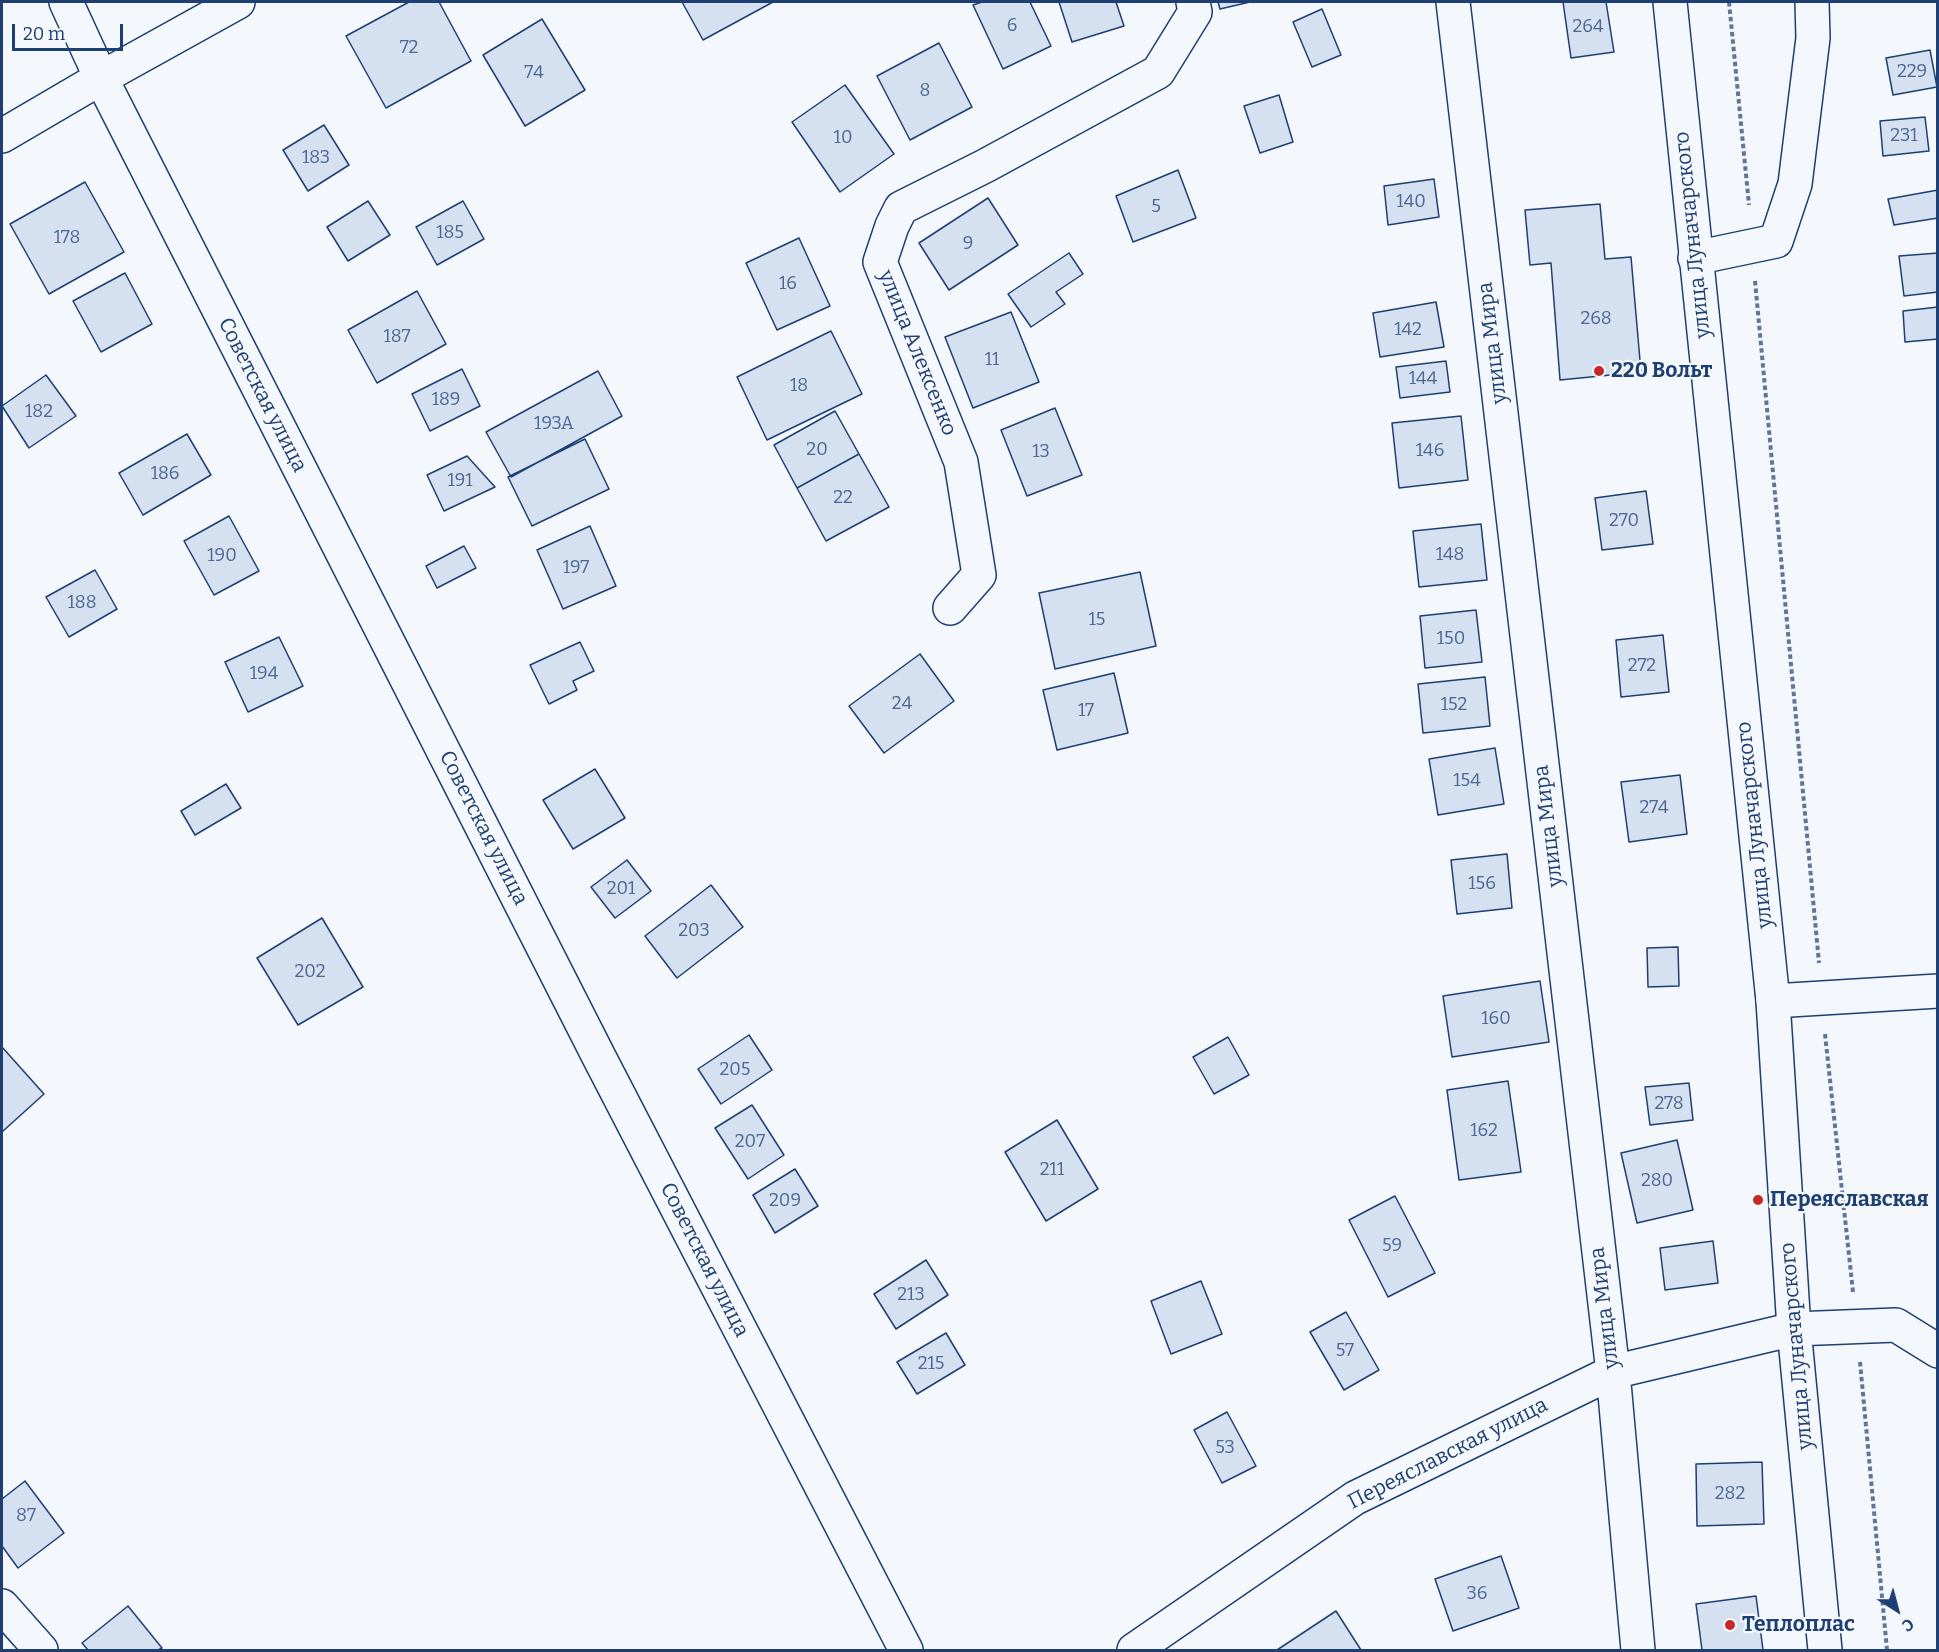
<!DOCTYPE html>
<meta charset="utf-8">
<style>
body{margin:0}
#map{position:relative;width:1939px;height:1652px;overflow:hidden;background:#f4f7fb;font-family:Bitter,serif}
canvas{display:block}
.frame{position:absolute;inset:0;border:3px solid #1d3f73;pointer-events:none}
.north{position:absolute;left:1867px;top:1580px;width:60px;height:60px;-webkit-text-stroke:4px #f4f7fb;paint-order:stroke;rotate:144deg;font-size:16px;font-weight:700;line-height:24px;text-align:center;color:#1d3f73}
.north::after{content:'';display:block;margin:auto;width:21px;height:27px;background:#1d3f73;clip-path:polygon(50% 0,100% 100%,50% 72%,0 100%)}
.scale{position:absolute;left:12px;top:24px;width:111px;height:27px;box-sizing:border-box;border:3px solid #1d3f73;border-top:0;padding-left:8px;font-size:18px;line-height:21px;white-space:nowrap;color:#1d3f73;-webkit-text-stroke:4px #f4f7fb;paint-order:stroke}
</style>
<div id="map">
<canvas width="1939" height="1652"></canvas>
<div class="frame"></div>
<div class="north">С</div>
<div class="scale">20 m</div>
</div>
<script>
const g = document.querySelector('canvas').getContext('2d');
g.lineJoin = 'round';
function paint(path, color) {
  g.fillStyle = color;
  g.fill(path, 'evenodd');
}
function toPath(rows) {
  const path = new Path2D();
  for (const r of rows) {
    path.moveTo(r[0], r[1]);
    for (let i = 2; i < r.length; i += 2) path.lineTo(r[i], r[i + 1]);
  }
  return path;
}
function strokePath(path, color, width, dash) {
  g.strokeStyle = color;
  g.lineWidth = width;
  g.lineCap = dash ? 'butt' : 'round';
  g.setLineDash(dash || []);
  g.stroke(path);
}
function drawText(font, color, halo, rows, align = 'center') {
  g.font = font + ' Bitter,serif';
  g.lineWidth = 4.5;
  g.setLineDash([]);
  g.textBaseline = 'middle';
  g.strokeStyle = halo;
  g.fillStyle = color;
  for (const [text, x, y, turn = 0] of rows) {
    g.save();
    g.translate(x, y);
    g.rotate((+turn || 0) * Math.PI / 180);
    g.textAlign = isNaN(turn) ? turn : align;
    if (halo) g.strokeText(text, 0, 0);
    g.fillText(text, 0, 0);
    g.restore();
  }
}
const building = toPath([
 [409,2,439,2,471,61,386,108,346,36,409,2],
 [682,2,773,2,703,40,682,2],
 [982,2,1030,2,1051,46,1003,69,973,5,982,2],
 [1059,2,1116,2,1124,26,1072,42,1059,2],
 [1218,2,1250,2,1220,9,1218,2],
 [1563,2,1606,2,1614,52,1571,58,1563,2],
 [1322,9,1341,55,1312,67,1293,22,1322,9],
 [542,19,585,90,525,126,483,55,542,19],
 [939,43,972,107,910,140,877,76,939,43],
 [1930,50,1937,87,1893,95,1886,58,1930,50],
 [845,85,894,154,840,192,792,122,845,85],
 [1279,95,1293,142,1260,153,1244,106,1279,95],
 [1925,117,1929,151,1883,156,1880,121,1925,117],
 [324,125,349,165,308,191,283,150,324,125],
 [1178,170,1196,218,1133,242,1116,196,1178,170],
 [1434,179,1439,217,1388,225,1384,186,1434,179],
 [85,182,124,252,49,294,10,224,85,182],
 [1938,190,1938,218,1894,225,1888,199,1938,190],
 [988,198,1018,245,949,290,919,243,988,198],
 [368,201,390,235,348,261,327,227,368,201],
 [463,201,484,239,437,265,416,227,463,201],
 [1600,204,1605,259,1631,257,1641,372,1560,380,1551,263,1530,265,1525,210,1600,204],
 [799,238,830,306,777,330,746,263,799,238],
 [1069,253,1083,274,1056,292,1065,304,1031,327,1008,294,1069,253],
 [1938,253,1938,292,1904,296,1899,256,1938,253],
 [125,273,152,324,101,352,73,301,125,273],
 [417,291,446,344,377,383,348,330,417,291],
 [1436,302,1444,347,1380,357,1373,313,1436,302],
 [1938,307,1938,339,1905,342,1903,311,1938,307],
 [1011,312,1039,382,973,408,945,337,1011,312],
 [831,331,862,394,767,440,737,377,831,331],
 [1446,361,1450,392,1400,398,1396,367,1446,361],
 [462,369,480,406,430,431,412,394,462,369],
 [598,371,622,416,511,477,486,432,598,371],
 [46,375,76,416,29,448,2,406,46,375],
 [1055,408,1082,475,1027,496,1001,430,1055,408],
 [835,411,859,454,797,488,774,445,835,411],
 [1461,416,1468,480,1399,488,1392,423,1461,416],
 [187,434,211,475,143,515,119,473,187,434],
 [585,439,609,489,532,526,508,477,585,439],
 [859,454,889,507,826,541,797,488,859,454],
 [467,456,495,487,444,511,427,475,467,456],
 [1646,491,1653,544,1602,550,1595,498,1646,491],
 [229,516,259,571,214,595,184,541,229,516],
 [1481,524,1487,580,1419,587,1413,531,1481,524],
 [590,526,616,586,563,609,537,550,590,526],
 [464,546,476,568,437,588,426,566,464,546],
 [95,570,117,609,69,637,46,597,95,570],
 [1140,572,1156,646,1055,669,1039,593,1140,572],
 [1476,610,1482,662,1425,668,1420,616,1476,610],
 [1663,635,1669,692,1621,697,1616,640,1663,635],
 [279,637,303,686,248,712,225,662,279,637],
 [580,642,594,671,573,681,577,690,549,704,530,665,580,642],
 [920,654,954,701,884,753,849,706,920,654],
 [1114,673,1128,733,1057,750,1043,690,1114,673],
 [1485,677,1490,726,1423,733,1418,684,1485,677],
 [1495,748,1504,804,1438,815,1429,759,1495,748],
 [595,769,625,818,573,849,543,800,595,769],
 [1680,775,1687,834,1629,842,1621,782,1680,775],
 [226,784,241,808,195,835,181,811,226,784],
 [1507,854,1512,908,1457,914,1451,860,1507,854],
 [627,860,651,891,615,918,591,887,627,860],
 [711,885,743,927,677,978,645,936,711,885],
 [322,918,363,987,298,1025,257,958,322,918],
 [1678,947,1679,986,1648,987,1647,948,1678,947],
 [1540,981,1549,1042,1452,1057,1443,996,1540,981],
 [749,1035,772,1070,721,1104,698,1069,749,1035],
 [1228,1037,1249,1075,1214,1094,1193,1057,1228,1037],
 [2,1047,44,1094,2,1132,2,1047],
 [1508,1081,1521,1172,1459,1180,1447,1090,1508,1081],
 [1689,1083,1693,1120,1650,1125,1645,1087,1689,1083],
 [752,1105,784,1155,748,1179,715,1128,752,1105],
 [1057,1120,1098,1189,1046,1221,1005,1152,1057,1120],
 [1677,1140,1693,1210,1637,1223,1621,1153,1677,1140],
 [795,1169,818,1206,775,1233,753,1195,795,1169],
 [1395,1196,1435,1273,1388,1297,1349,1220,1395,1196],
 [1713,1241,1718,1283,1665,1290,1660,1248,1713,1241],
 [926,1260,948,1295,896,1329,874,1294,926,1260],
 [1201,1281,1222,1334,1171,1354,1151,1301,1201,1281],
 [1346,1312,1379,1370,1344,1390,1310,1332,1346,1312],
 [946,1333,965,1365,917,1394,897,1362,946,1333],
 [1227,1412,1256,1466,1222,1483,1194,1430,1227,1412],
 [1762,1462,1764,1524,1697,1526,1696,1464,1762,1462],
 [25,1481,64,1533,18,1568,2,1546,2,1499,25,1481],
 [1501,1556,1519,1608,1453,1631,1435,1579,1501,1556],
 [1756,1596,1763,1650,1702,1650,1696,1604,1756,1596],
 [128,1606,162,1648,158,1650,88,1650,82,1643,128,1606],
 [1336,1611,1361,1650,1277,1650,1336,1611]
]);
const path = toPath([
 [1729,2,1749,205],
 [1755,281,1819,963],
 [1825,1034,1853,1292],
 [1860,1362,1887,1650]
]);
const minor = toPath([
 [1453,2,1613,1372,1638,1650],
 [2,136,101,78,238,2],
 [1695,258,1776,241,1795,184,1813,38,1812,2],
 [950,608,979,575,961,462,880,262,892,226,901,208,985,166,1158,72,1195,12,1193,2],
 [1773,1001,1938,991],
 [2,1606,41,1650],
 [1134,1650,1355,1498,1613,1372,1794,1329,1896,1325,1938,1351]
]);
const major = toPath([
 [66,2,101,78,599,1057,906,1650],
 [1670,2,1773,1001,1794,1329,1825,1650]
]);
const markers = [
 [1599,371,6,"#c62828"],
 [1758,1200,6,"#c62828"],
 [1730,1625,6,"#c62828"]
];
const numberNames = [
 ["6",1012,26],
 ["264",1588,27],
 ["72",409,48],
 ["229",1912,72],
 ["74",534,73],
 ["8",925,91],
 ["231",1904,136],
 ["10",843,138],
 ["183",316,158],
 ["140",1411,202],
 ["5",1156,207],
 ["185",450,233],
 ["178",67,238],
 ["9",968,244],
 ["16",788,284],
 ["268",1596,319],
 ["142",1408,330],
 ["187",397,337],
 ["11",992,360],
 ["144",1423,379],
 ["18",799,386],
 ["189",446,400],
 ["182",39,412],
 ["193А",554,424],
 ["20",817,450],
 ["146",1430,451],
 ["13",1041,452],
 ["186",165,474],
 ["191",460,481],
 ["22",843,498],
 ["270",1624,521],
 ["148",1450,555],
 ["190",222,556],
 ["197",576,568],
 ["188",82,603],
 ["15",1097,620],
 ["150",1451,639],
 ["272",1642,666],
 ["194",264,674],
 ["24",902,704],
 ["152",1454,705],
 ["17",1086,711],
 ["154",1467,781],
 ["274",1654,808],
 ["156",1482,884],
 ["201",621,889],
 ["203",694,931],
 ["202",310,972],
 ["160",1496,1019],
 ["205",735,1070],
 ["278",1669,1104],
 ["162",1484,1131],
 ["207",750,1142],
 ["211",1052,1170],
 ["280",1657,1181],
 ["209",785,1201],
 ["59",1392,1246],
 ["213",911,1295],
 ["57",1345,1351],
 ["215",931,1364],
 ["53",1225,1448],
 ["282",1730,1494],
 ["87",26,1516],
 ["36",1477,1594]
];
const streetNames = [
 ["улица Луначарского",1693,235,-96],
 ["улица Мира",1493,343,-97],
 ["улица Алексенко",917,353,68],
 ["Советская улица",262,395,63],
 ["улица Луначарского",1755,825,-96],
 ["улица Мира",1549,826,-97],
 ["Советская улица",483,828,63],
 ["Советская улица",704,1260,63],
 ["улица Мира",1605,1308,-97],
 ["улица Луначарского",1797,1346,-95],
 ["Переяславская улица",1448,1454,-27]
];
const poiNames = [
 ["220 Вольт",1611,371],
 ["Переяславская",1770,1200],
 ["Теплоплас",1742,1625]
];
paint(building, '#d5e0f0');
strokePath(building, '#1d3f73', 1.5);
strokePath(minor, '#1d3f73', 36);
strokePath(major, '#1d3f73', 36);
strokePath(path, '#5e769c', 4, [4.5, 3]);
strokePath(minor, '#f4f7fb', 33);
strokePath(major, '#f4f7fb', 33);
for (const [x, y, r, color] of markers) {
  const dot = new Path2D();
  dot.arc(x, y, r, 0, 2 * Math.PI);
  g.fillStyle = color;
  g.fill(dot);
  strokePath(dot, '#f4f7fb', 2);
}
drawText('18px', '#4b6792', null, numberNames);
drawText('21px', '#1d3f73', '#f4f7fb', streetNames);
drawText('bold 21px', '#1d3f73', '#f4f7fb', poiNames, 'left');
</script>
